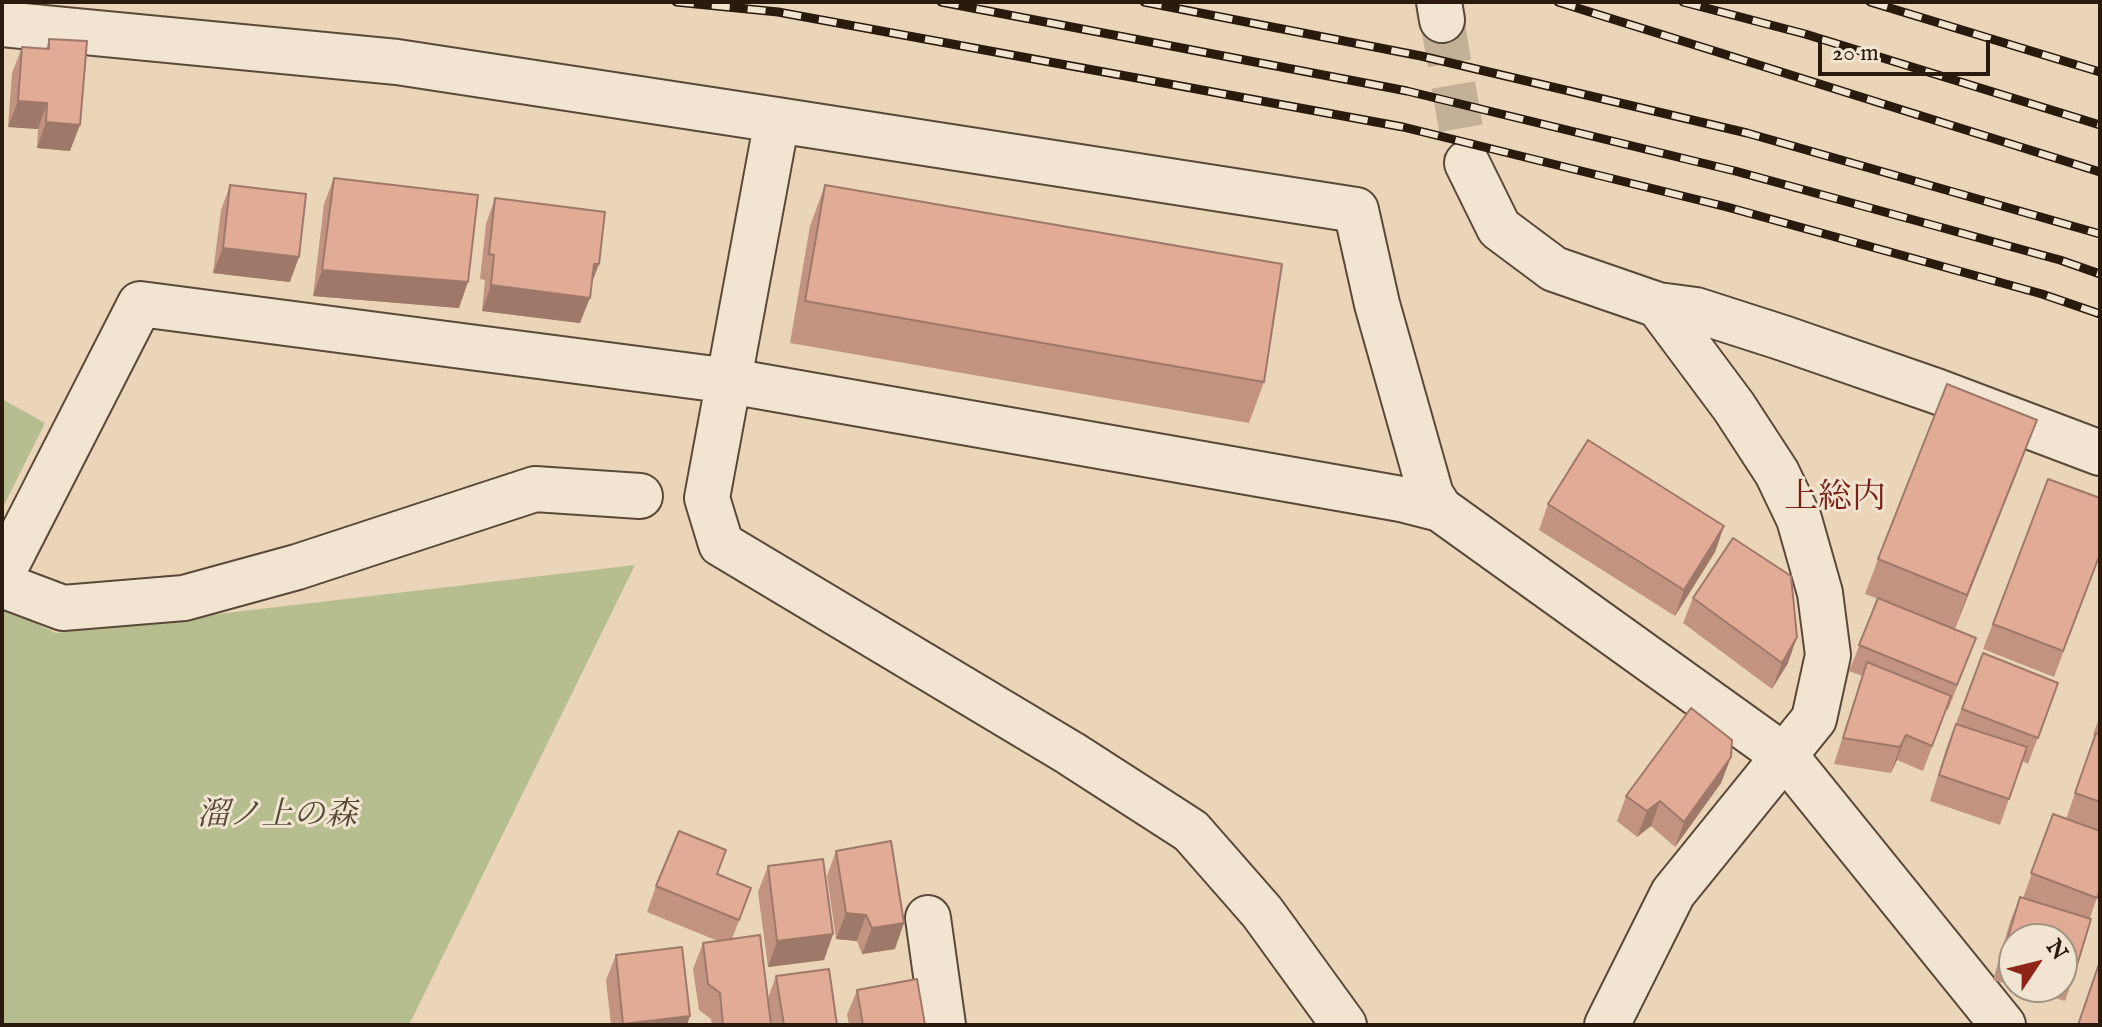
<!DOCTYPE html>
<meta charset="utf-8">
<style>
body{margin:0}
#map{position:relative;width:2102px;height:1027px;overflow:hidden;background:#ead5b8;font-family:"IM FELL English",serif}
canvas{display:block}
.frame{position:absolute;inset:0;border:4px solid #2a1a0d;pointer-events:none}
.north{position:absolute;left:1998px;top:923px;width:80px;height:80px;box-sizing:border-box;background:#f1e4d1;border:2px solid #a19383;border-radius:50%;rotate:55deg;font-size:22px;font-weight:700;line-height:32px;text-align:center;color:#2a1a0d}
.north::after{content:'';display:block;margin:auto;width:28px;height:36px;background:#8f2418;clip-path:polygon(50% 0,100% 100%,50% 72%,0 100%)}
.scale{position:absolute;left:1818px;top:40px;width:172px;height:36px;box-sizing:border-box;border:4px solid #2a1a0d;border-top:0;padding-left:10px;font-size:24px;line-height:28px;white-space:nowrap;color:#2a1a0d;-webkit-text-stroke:6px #f1e4d1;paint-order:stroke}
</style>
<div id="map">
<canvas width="2102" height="1027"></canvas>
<div class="frame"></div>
<div class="north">N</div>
<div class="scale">20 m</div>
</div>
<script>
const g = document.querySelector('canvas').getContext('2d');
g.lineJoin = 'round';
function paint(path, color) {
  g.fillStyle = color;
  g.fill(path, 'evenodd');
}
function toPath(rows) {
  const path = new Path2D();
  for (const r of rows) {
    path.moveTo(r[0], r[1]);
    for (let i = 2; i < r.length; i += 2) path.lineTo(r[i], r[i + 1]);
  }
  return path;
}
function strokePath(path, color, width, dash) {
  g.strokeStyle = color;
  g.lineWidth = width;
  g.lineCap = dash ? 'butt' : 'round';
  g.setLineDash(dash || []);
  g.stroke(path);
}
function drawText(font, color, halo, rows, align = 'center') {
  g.font = font + ' "IM FELL English","Noto Serif JP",serif';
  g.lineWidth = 6;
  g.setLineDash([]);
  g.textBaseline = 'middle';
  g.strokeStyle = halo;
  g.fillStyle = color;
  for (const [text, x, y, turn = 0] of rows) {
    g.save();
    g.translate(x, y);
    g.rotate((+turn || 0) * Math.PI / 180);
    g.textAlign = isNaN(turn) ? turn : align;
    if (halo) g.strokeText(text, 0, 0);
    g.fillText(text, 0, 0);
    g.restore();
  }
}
const green = toPath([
 [2,399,45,423,2,509],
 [635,565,409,1025,2,1025,2,607,56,633]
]);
const minorTunnel = toPath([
 [1442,20,1467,163]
]);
const minor = toPath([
 [1439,2,1442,20],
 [2,24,397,62,777,120,707,498,721,544,1070,753,1191,831,1262,912,1344,1025],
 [777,120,1356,210,1377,304,1431,495,1440,509,1787,758,2003,1025],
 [1467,163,1499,228,1554,269,1658,305,1696,310,1783,338,1936,391,2100,453],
 [2,574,140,304,730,381,1401,499,1440,509],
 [2,585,63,608,184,598,297,567,535,489,640,496],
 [928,918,943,1025],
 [1607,1025,1673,893,1814,719,1828,655,1820,593,1799,519,1777,473,1734,407,1658,305]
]);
const rail = toPath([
 [676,2,778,12,1403,127,1727,207,2042,294,2100,314],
 [941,2,1407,91,1735,171,2060,260,2100,274],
 [1144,2,1421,56,1747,133,2100,234],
 [1558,2,2100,172],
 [1683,2,1805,34,2100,125],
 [1870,2,2100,72]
]);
const wall = toPath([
 [49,39,70,151,37,148,38,129,8,127,12,73,22,47,46,49],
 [334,178,459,308,313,296,324,204],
 [230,185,290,282,213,273,221,210],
 [825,185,1264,382,1249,423,790,343,810,226],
 [495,198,599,264,591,284,580,323,482,311,485,280,480,279,486,224],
 [2024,455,1955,629,1976,638,1948,710,1946,710,1923,771,1897,760,1891,773,1834,764,1862,676,1849,671,1878,599,1865,594,1878,559],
 [2048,479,2100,555,2054,677,1983,649],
 [1548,504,1724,526,1715,552,1675,616,1539,530],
 [1693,598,1788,663,1772,689,1683,623],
 [1983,653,2058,683,2028,764,2022,761,2000,825,1930,801,1946,749],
 [2100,715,2100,830,2070,820,2100,889,2090,918,2074,975,2065,1001,2018,987,2062,987,2062,939,2014,939,2014,986,1993,980,2010,922,2020,897,2023,898,2053,814,2066,819,2095,736,2093,735],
 [1731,757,1721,783,1675,847,1651,826,1637,837,1617,821,1626,796],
 [836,851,895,949,862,954,857,941,836,939,827,876],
 [768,866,833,934,824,960,768,967,758,892],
 [718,875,751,888,732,939,768,998,776,976,837,1025,712,1025,711,1019,699,1010,693,969,703,943,718,941,647,912,656,886],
 [616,955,687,1025,611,1025,606,980],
 [857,990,925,1025,849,1025,847,1015]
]);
const shadedWall = toPath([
 [18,101,47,103,38,129,8,127],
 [46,122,80,125,70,151,37,148],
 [223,248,299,257,290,282,213,273],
 [594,264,599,264,589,290],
 [322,270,468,282,459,308,313,296],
 [491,285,590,298,580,323,482,311],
 [2037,420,2024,455,1954,630,1967,595],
 [1724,526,1715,552,1675,616,1684,590],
 [1797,637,1788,663,1772,689,1782,663],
 [1906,735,1897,760,1891,773,1900,747],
 [1731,757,1721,783,1675,847,1684,822],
 [1660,801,1651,826,1637,837,1647,811],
 [846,913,866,915,857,941,836,939],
 [904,923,895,949,862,954,872,928],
 [833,934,824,960,768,967,777,941],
 [690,1016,687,1025,623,1025,623,1024]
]);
const building = toPath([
 [49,39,87,41,80,125,46,122,47,103,18,101,22,47,49,49,49,39],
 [334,178,478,195,468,282,322,270,334,178],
 [230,185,306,194,299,257,223,248,230,185],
 [825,185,1282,264,1264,382,805,301,825,185],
 [495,198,605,212,599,264,594,264,590,298,491,285,494,255,489,254,495,198],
 [1947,384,2037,420,1967,595,1878,559,1947,384],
 [1588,440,1724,526,1684,590,1548,504,1588,440],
 [2048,479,2100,498,2100,554,2063,651,1993,624,2048,479],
 [1733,538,1791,576,1797,637,1782,663,1693,598,1733,538],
 [1878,598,1976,638,1957,685,1859,645,1878,598],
 [1983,653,2058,683,2038,738,1962,709,1983,653],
 [1867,662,1951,696,1932,746,1906,735,1900,747,1843,738,1867,662],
 [1691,708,1732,740,1731,757,1684,822,1660,801,1647,811,1626,796,1691,708],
 [1956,724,2027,747,2009,799,1939,775,1956,724],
 [2096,733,2100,735,2100,802,2075,793,2096,733],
 [2053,814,2100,831,2100,889,2097,898,2031,873,2053,814],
 [679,831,726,850,717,874,751,888,739,920,656,886,679,831],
 [891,841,904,923,872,928,866,915,846,913,836,851,891,841],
 [823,859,833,934,777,941,768,866,823,859],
 [2020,897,2091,919,2074,975,2062,971,2062,939,2014,939,2014,957,2003,954,2020,897],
 [760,935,771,1025,723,1025,720,993,708,984,703,943,760,935],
 [682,947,690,1016,623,1024,616,955,682,947],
 [2100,961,2100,1025,2078,1025,2100,961],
 [829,969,837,1025,784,1025,776,976,829,969],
 [917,979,925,1025,863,1025,857,990,917,979]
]);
const parkNames = [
 ["溜ノ上の森",277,817]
];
const neighbourhoodNames = [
 ["上総内",1835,500]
];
paint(green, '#b6bd8f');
strokePath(minorTunnel, '#c4b096', 44, [44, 22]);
strokePath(minor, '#5a4938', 48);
strokePath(minor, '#f1e4d1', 44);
strokePath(rail, '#2a1a0d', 9);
strokePath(rail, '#f1e4d1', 6, [18]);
paint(wall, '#c29381');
paint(shadedWall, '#9e7869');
paint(building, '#e2ab96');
strokePath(building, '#9e7869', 2);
drawText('italic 32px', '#544b34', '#f1e4d1', parkNames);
drawText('34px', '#7a1f14', '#f1e4d1', neighbourhoodNames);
</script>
